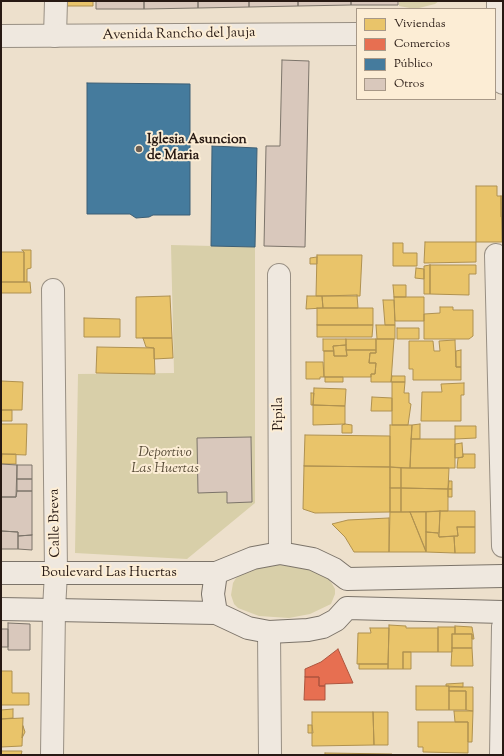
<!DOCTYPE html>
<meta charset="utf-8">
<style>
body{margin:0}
#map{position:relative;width:504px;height:756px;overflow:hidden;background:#ede0cc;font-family:"Sorts Mill Goudy",serif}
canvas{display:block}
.frame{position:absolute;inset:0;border:2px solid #271913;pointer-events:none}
.legend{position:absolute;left:356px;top:8px;width:140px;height:92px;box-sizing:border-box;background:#fcedd5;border:1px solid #a79887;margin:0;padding:5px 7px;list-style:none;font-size:12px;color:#271913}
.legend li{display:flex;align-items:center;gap:8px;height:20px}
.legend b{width:20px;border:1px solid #a79887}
</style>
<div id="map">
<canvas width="504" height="756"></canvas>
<div class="frame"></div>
<ul class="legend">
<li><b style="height:11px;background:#e9c46a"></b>Viviendas</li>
<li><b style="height:11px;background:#e76f51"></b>Comercios</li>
<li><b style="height:11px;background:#457b9d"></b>Público</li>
<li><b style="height:11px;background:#d9c8bc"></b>Otros</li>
</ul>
</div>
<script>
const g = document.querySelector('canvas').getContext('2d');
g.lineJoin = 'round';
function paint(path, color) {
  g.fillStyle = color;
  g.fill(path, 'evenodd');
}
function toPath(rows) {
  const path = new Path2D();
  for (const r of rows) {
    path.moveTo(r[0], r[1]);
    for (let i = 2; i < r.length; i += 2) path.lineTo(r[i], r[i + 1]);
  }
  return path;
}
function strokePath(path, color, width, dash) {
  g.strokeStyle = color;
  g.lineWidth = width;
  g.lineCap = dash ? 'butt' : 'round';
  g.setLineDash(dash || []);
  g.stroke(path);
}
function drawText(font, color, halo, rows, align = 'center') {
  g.font = font + ' "Sorts Mill Goudy",serif';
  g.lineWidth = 4;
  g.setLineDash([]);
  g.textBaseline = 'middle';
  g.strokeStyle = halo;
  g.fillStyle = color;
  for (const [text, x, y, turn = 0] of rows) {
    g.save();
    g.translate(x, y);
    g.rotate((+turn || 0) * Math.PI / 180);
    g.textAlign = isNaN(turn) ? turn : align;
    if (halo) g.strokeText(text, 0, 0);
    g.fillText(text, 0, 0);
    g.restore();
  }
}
const green = toPath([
 [399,1,439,1,435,4,415,9,399,6],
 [171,245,255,247,255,503,187,559,75,553,78,374,174,373],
 [273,564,314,570,326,577,331,582,335,589,335,594,331,604,310,614,289,618,259,616,238,608,234,604,231,595,233,583,236,578,249,570]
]);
const homes = toPath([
 [66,1,93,1,93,6,65,6,66,1],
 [476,186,497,186,497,196,501,196,502,242,476,242,476,186],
 [501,196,503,196,503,217,501,217,501,196],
 [425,242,476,242,476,262,424,263,425,242],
 [393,243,403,243,403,253,417,253,417,266,393,266,393,243],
 [22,250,31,250,31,268,27,269,27,282,24,282,24,252,22,250],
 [1,252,24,252,24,282,1,282,1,252],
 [317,255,362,255,360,296,316,296,317,255],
 [317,257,317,264,310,264,310,258,317,257],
 [430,265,476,265,476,274,469,274,469,295,430,294,430,265],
 [430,265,430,294,424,294,424,266,430,265],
 [416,268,424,269,424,279,415,278,416,268],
 [1,282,30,282,31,293,1,293,1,282],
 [393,285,406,285,406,297,394,297,393,285],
 [357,295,358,308,323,308,322,296,357,295],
 [170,296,172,338,136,338,136,297,170,296],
 [307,296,322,296,323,308,306,309,307,296],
 [394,297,424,297,424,321,395,321,394,297],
 [383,300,394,300,395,325,385,325,383,300],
 [440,307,453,307,453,310,473,310,473,336,469,339,424,339,424,314,440,313,440,307],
 [317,308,373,308,373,325,317,325,317,308],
 [84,318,120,319,120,337,84,337,84,318],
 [317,325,373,325,372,337,317,337,317,325],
 [376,325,395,325,395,339,377,339,376,325],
 [397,328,419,328,419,339,397,339,397,328],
 [143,338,172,338,173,358,154,359,154,348,146,347,143,338],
 [323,339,346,339,346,345,333,346,334,351,323,351,323,339],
 [346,339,376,339,376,350,346,350,346,339],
 [376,339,394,339,391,382,371,382,371,374,375,374,376,363,369,363,370,353,376,353,376,339],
 [455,340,456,367,461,367,461,380,413,380,413,369,409,369,409,341,433,341,434,351,440,351,439,341,455,340],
 [346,345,347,356,334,356,333,346,346,345],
 [97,347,154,348,155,374,96,373,97,347],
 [346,350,376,350,376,353,370,353,369,363,376,363,375,374,371,374,371,377,324,377,324,351,334,351,334,356,347,356,346,350],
 [461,350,461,367,456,367,456,351,461,350],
 [306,362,323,362,324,377,320,377,320,379,306,379,306,362],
 [392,376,405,376,405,382,391,382,392,376],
 [325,377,343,377,343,382,325,382,325,377],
 [1,381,23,382,22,410,1,410,1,381],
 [392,382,405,382,404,393,409,393,409,403,411,404,408,425,392,425,392,382],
 [464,383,464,395,461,395,461,421,421,421,422,392,442,392,441,384,464,383],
 [314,388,346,389,345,406,313,405,314,388],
 [311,393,314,393,313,405,311,405,311,393],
 [372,397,392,398,392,411,371,411,372,397],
 [313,405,345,406,345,424,313,425,313,405],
 [1,410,12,410,12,421,1,421,1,410],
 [1,424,27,424,26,455,1,454,1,424],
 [345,424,352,425,352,433,342,433,342,425,345,424],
 [420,424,420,439,411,439,412,425,420,424],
 [390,425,412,425,410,468,390,467,390,425],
 [455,426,476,426,476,438,455,439,455,426],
 [305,435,390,436,390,467,304,466,305,435],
 [411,439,455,439,455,468,410,468,411,439],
 [462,443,463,457,455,458,455,444,462,443],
 [2,454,16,454,16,464,1,464,2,454],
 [463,454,475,454,475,468,457,468,458,458,463,457,463,454],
 [304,466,390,467,390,512,315,513,303,509,304,466],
 [390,467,401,468,401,488,390,488,390,467],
 [401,468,449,468,448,489,401,488,401,468],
 [449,481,452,481,452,489,448,489,449,481],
 [390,488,401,488,401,512,390,512,390,488],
 [401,488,448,489,448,511,401,512,401,488],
 [448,489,452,489,452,497,448,497,448,489],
 [440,511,475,511,475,527,457,527,458,536,439,537,440,511],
 [440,511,439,533,426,532,426,512,440,511],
 [390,512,410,512,426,552,389,552,390,512],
 [410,512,426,512,426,551,410,512],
 [389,518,389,552,354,552,345,537,332,524,348,520,389,518],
 [457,527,475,527,475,553,455,553,454,536,458,536,457,527],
 [426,532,438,533,439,537,454,536,455,553,426,552,426,532],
 [389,625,406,626,406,628,438,628,438,652,403,652,403,669,388,669,389,625],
 [455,626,472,627,474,639,472,639,472,634,455,634,455,626],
 [438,627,455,627,455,634,452,634,452,652,438,652,438,627],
 [370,628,389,628,388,664,357,664,358,633,371,633,370,628],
 [452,634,472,634,472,648,452,648,452,634],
 [452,648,472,648,473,666,451,666,452,648],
 [403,652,411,652,411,669,403,669,403,652],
 [359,664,388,664,388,669,359,669,359,664],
 [1,671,12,671,12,693,29,693,29,705,1,705,1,671],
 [463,683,463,687,446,686,446,684,463,683],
 [416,686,449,686,449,710,416,710,416,686],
 [449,687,473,687,473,711,466,710,466,691,449,691,449,687],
 [449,691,466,691,466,710,449,710,449,691],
 [13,709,13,718,1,719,1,710,13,709],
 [454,711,473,711,472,742,468,742,468,722,455,722,454,711],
 [312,712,373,712,374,745,312,746,312,712],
 [373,712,388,712,388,745,374,745,373,712],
 [23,718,22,746,1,747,1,719,23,718],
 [418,722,468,722,468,753,423,752,423,747,418,747,418,722],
 [308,725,312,725,313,733,308,733,308,725],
 [23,726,25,732,22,738,23,726],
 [1,751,22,751,21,755,1,755,1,751],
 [325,753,392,754,392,755,325,755,325,753]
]);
const shops = toPath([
 [338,649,353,683,325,684,325,686,319,686,319,677,305,677,305,669,321,662,338,649],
 [305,677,319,677,319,686,325,686,325,700,304,700,305,677]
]);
const public = toPath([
 [87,83,190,84,190,215,153,215,149,217,136,218,130,214,87,214,87,83],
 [212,146,257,148,255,247,211,246,212,146]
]);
const building = toPath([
 [96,1,144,1,144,9,96,9,96,1],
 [144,1,198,1,198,8,144,9,144,1],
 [198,1,249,1,249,7,198,8,198,1],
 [249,1,298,1,298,6,249,7,249,1],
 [298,1,351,1,351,5,298,6,298,1],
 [351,1,398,1,398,5,351,5,351,1],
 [282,60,309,61,305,247,264,246,266,146,280,146,282,60],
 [251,437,252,502,227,503,227,492,198,493,197,438,251,437],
 [1,464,17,465,16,497,1,497,1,464],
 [17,465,32,465,32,479,17,479,17,465],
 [17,479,32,479,32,491,17,491,17,479],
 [17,491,32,491,32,535,18,536,18,532,1,531,1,497,16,497,17,491],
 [1,531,18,532,18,549,1,549,1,531],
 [32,535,32,550,18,549,18,536,32,535],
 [8,623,30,624,30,650,8,650,8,623],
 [1,629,8,629,8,647,1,647,1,629]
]);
const minor = toPath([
 [498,34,498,1],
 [55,36,56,1],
 [496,255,503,546],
 [279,275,280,553],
 [269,632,270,755],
 [52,755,54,609,56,573,53,290],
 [501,755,503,627]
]);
const tertiary = toPath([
 [495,34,498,34,503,83],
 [1,36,357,34]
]);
const secondary = toPath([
 [1,573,216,573,253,558,280,553,313,559,334,569,347,579,503,576],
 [1,609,216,613,248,628,269,632,308,630,323,627,336,620,347,608,503,612],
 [216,613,213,594,216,573]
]);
const markers = [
 [139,149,4,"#6c5f54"]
];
const streetNames = [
 ["Avenida Rancho del Jauja",179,35,-1],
 ["Pipila",280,414,-90],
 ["Calle Breva",56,523,-91],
 ["Boulevard Las Huertas",109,574]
];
const poiNames = [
 ["Iglesia Asuncion",147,141],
 ["de Maria",147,157]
];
const parkNames = [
 ["Deportivo",165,454],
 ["Las Huertas",165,470]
];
paint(green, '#d8cfa9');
paint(homes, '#e9c46a');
strokePath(homes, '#af9150', 1);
paint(shops, '#e76f51');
strokePath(shops, '#ad553e', 1);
paint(public, '#457b9d');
strokePath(public, '#3c5e74', 1);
paint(building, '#d9c8bc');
strokePath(building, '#7c746a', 1);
strokePath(minor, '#988f83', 24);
strokePath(tertiary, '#988f83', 24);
strokePath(secondary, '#7c746a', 24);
strokePath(minor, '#efe8df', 22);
strokePath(tertiary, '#efe8df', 22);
strokePath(secondary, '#efe8df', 22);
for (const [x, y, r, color] of markers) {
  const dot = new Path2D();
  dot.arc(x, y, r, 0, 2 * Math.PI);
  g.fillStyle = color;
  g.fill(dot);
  strokePath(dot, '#fcedd5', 1.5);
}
drawText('14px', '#271913', '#fcedd5', streetNames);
drawText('bold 14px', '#271913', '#fcedd5', poiNames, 'left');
drawText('italic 14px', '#574b37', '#fcedd5', parkNames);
</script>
